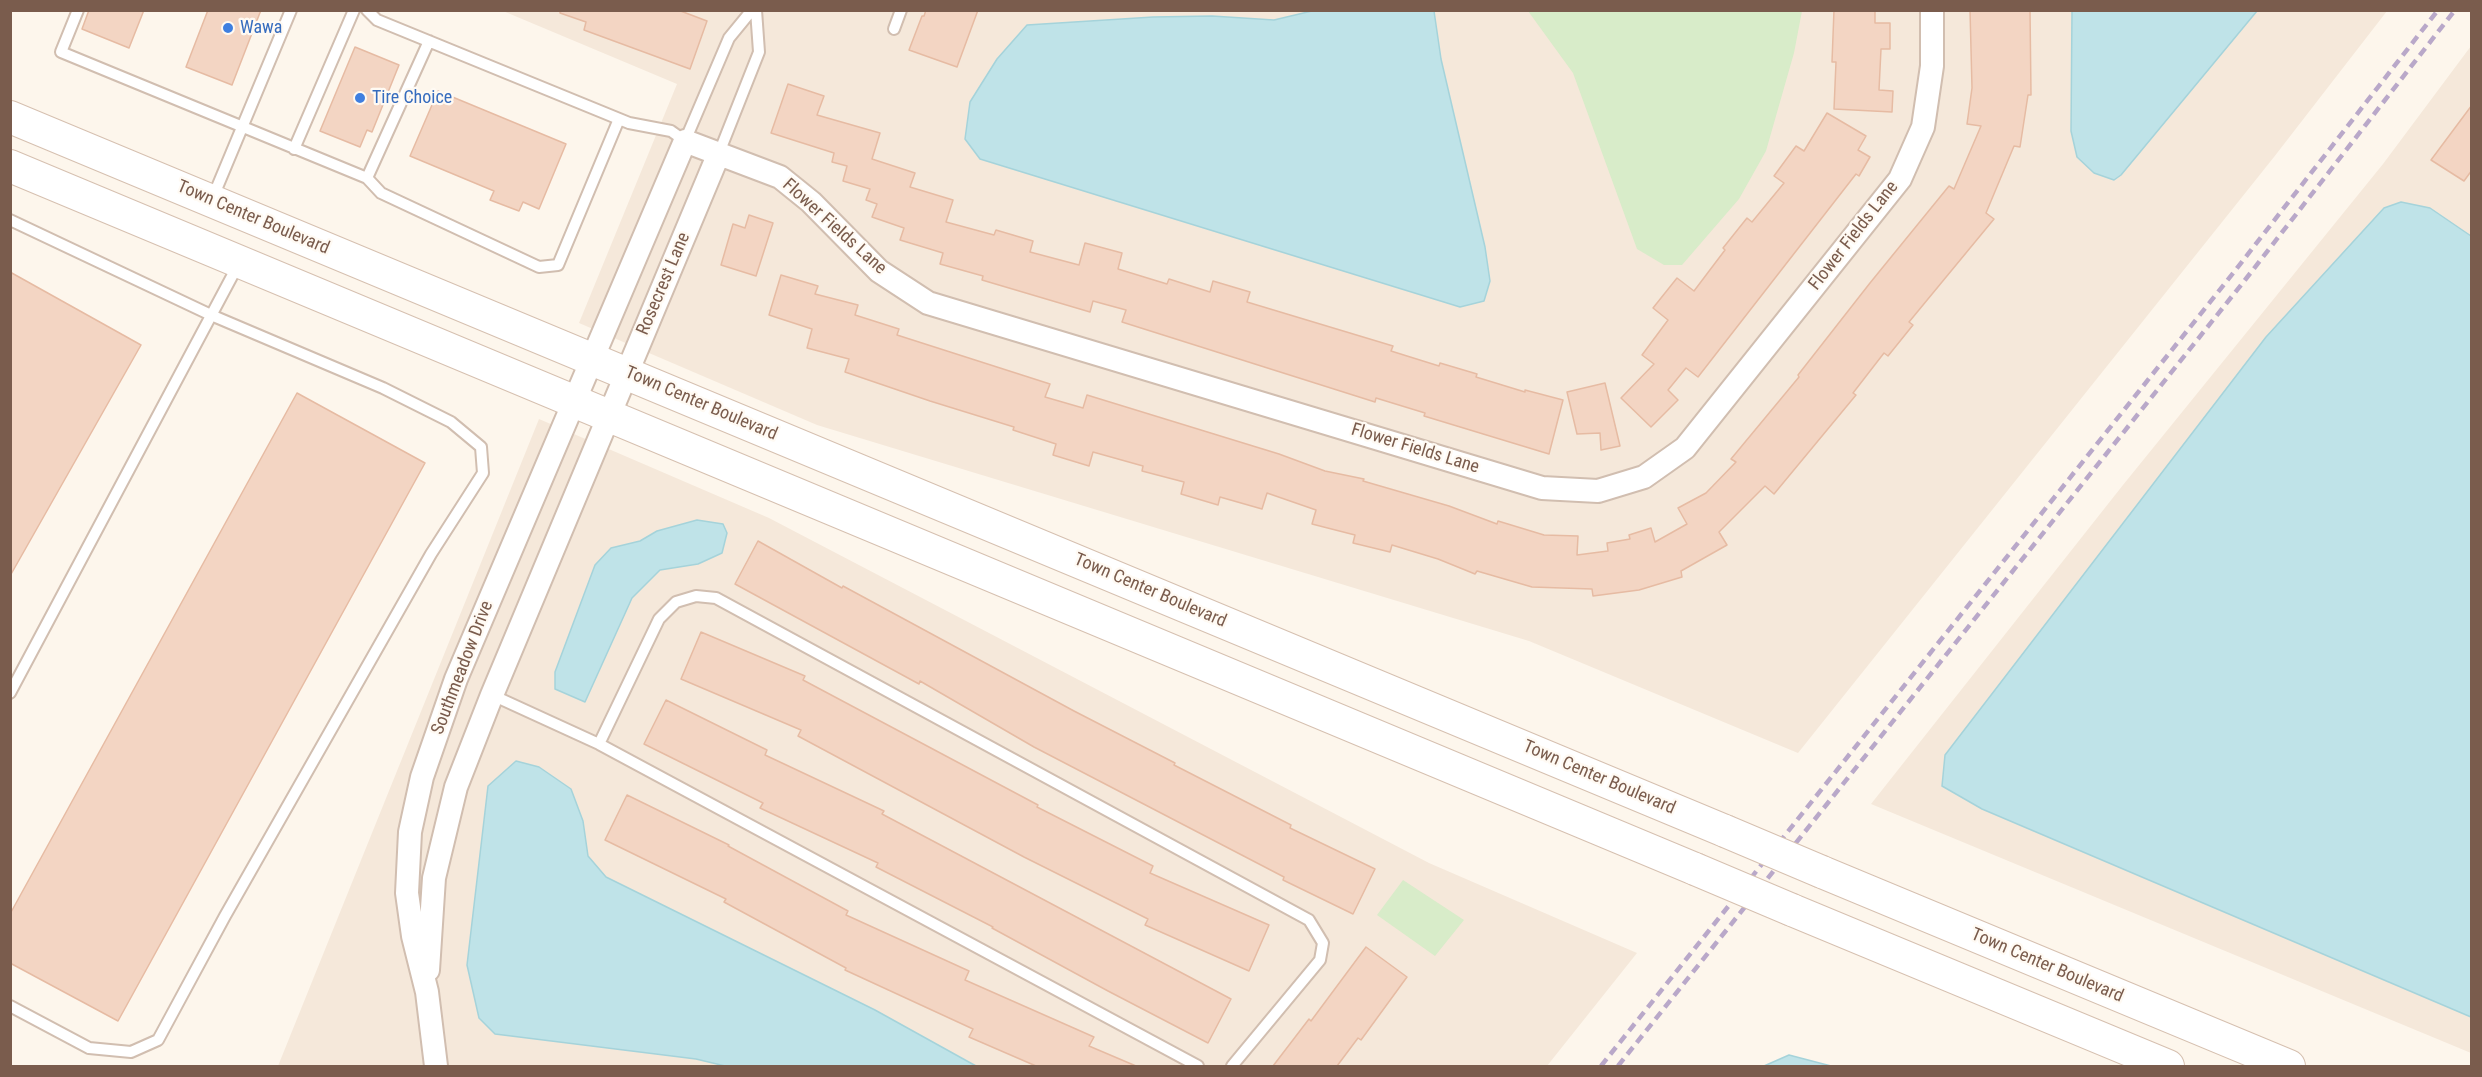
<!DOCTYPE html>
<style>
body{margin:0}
#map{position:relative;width:2482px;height:1077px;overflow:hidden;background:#fdf6ec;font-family:"Roboto Condensed",sans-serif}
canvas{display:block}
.frame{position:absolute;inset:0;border:12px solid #7a5c4d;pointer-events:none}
</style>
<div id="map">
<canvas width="2482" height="1077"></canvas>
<div class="frame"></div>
</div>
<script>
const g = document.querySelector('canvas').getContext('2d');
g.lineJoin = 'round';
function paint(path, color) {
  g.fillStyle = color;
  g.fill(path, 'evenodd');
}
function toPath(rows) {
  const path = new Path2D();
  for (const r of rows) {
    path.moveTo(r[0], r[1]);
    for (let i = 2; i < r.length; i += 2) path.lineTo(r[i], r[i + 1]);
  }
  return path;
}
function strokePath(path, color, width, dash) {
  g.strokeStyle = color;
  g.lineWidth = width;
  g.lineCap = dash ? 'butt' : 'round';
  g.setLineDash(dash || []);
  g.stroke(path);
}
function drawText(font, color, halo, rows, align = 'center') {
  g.font = font + ' "Roboto Condensed",sans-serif';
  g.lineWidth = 4.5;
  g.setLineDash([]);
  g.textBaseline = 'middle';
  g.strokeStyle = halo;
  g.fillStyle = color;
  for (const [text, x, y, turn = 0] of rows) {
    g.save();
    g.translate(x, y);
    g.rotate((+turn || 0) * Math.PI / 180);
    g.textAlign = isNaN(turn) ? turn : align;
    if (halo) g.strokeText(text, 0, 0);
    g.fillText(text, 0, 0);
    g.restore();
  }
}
const residential = toPath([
 [503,11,2387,11,2274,157,1798,753,1529,641,817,425,579,323,677,84],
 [2471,46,2471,1053,1871,804,2123,485,2383,164],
 [539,419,769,518,1429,863,1637,953,1547,1066,278,1066]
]);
const green = toPath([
 [1528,11,1802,11,1794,53,1766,151,1739,199,1682,265,1664,265,1637,249,1573,73],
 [1403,880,1464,920,1435,956,1377,915]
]);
const water = toPath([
 [1316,10,1434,11,1441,59,1485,247,1490,281,1484,301,1460,307,980,159,965,139,970,102,997,59,1027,25,1153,17,1212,16,1274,20,1316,10],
 [2072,11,2072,10,2257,11,2121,175,2114,180,2094,173,2077,157,2071,131,2072,11],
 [2401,202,2430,208,2471,236,2471,1017,1982,809,1942,786,1945,755,2266,337,2384,208,2401,202],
 [697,520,723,524,727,533,722,553,698,564,660,570,632,598,585,702,555,689,555,672,595,565,611,548,640,541,657,531,697,520],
 [516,761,539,767,571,789,583,821,588,856,606,877,875,1010,976,1066,725,1066,696,1059,495,1034,479,1018,467,965,488,786,516,761],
 [1789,1055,1831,1066,1764,1066,1789,1055]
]);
const building = toPath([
 [89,10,144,10,129,48,82,29,89,10],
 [208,10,261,10,232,85,186,67,208,10],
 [560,10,678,10,707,21,690,69,584,30,586,22,560,13,560,10],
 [926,10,978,10,957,67,909,50,922,16,924,16,926,10],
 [1834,10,1875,10,1875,23,1890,23,1890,49,1881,49,1879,90,1893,91,1892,112,1834,109,1836,62,1832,62,1834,10],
 [1970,10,2030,10,2031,95,2028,95,2020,147,2014,146,1986,213,1994,219,1909,322,1913,325,1888,356,1884,353,1853,393,1856,395,1774,494,1765,486,1719,532,1727,545,1681,571,1682,577,1639,590,1593,596,1592,589,1532,587,1477,571,1475,574,1438,559,1392,545,1390,552,1353,543,1355,535,1312,524,1316,510,1267,493,1262,509,1220,497,1218,505,1181,494,1184,482,1142,471,1143,466,1093,452,1089,466,1053,455,1056,444,1013,430,1014,427,930,401,845,372,849,359,807,348,812,329,769,315,781,275,818,286,815,294,858,305,855,315,899,329,897,335,1050,384,1045,397,1083,408,1087,395,1279,454,1325,471,1364,479,1363,481,1449,506,1497,524,1498,521,1544,535,1578,536,1577,555,1608,551,1607,543,1630,539,1629,535,1651,528,1655,542,1687,524,1678,508,1706,493,1736,462,1731,459,1799,377,1798,375,1870,283,1949,186,1954,189,1981,126,1967,124,1972,88,1970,10],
 [355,47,399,65,372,132,367,130,360,147,320,131,355,47],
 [788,84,824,96,817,115,880,133,872,159,915,173,910,187,953,200,946,222,994,235,996,230,1033,241,1030,252,1079,265,1085,243,1122,253,1118,269,1167,284,1169,279,1210,292,1213,281,1250,292,1247,302,1393,346,1391,351,1439,366,1440,363,1477,374,1476,377,1525,392,1525,390,1563,400,1549,454,1424,416,1425,413,1376,398,1375,402,1122,322,1126,310,1093,301,1090,312,982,280,983,276,940,264,943,253,900,240,904,228,872,217,877,204,866,200,870,189,843,181,847,166,832,162,834,153,771,133,788,84],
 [438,91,566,144,539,209,523,202,519,211,490,200,494,191,410,156,438,91],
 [2472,105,2472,170,2464,181,2431,160,2472,105],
 [1827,113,1866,136,1858,150,1870,157,1859,176,1856,174,1698,377,1686,368,1668,390,1678,400,1651,427,1621,398,1654,364,1642,355,1668,320,1653,308,1677,278,1694,291,1725,250,1723,248,1747,218,1752,222,1784,183,1774,176,1796,146,1804,151,1827,113],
 [749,215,773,223,756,276,721,265,733,224,745,228,749,215],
 [10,272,141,345,10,576,10,272],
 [1605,383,1620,446,1601,450,1600,433,1577,434,1567,392,1605,383],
 [297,393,425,463,118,1021,10,963,10,914,297,393],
 [758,541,842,588,843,586,1074,711,1175,763,1174,765,1291,825,1290,828,1375,869,1353,914,1283,880,1284,877,1034,747,920,681,919,684,735,584,758,541],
 [701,632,805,676,803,680,1038,805,1037,807,1153,866,1150,873,1269,925,1249,971,1145,925,1148,919,1024,857,798,736,801,730,681,679,701,632],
 [666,700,767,750,765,755,884,811,882,814,1231,999,1208,1043,1108,991,992,928,993,927,876,867,878,863,760,808,763,803,644,744,666,700],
 [627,795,729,845,728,846,848,911,846,915,969,971,965,980,1094,1037,1089,1046,1136,1066,1036,1066,969,1037,973,1029,845,970,846,968,724,902,726,899,605,840,627,795],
 [1366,947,1407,977,1361,1040,1358,1038,1337,1066,1273,1066,1309,1019,1311,1021,1366,947]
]);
const lane = toPath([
 [78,10,61,52,367,178,429,41],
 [367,10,377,20,629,123,671,131,685,141,729,38,752,10],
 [894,29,901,10],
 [294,149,354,10],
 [719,153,759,52,756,10],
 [367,178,381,193,539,267,558,265,619,119],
 [213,197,291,10],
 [10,220,211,315,383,388,451,422,481,447,483,473,431,554,225,916,158,1040,131,1052,89,1048,10,1006],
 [10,693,238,265],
 [492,695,599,744,1198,1066],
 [599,744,659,619,676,602,696,596,716,598,1309,920,1323,943,1320,960,1232,1066]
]);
const street = toPath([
 [428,970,434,878,456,787,492,695,719,153],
 [436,1066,427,992,413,936,407,893,410,832,422,777,456,679,685,141,780,177,811,202,879,271,928,303,1542,488,1598,491,1644,477,1685,448,1900,179,1923,127,1932,66,1932,10]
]);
const secondary = toPath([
 [10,117,1725,831],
 [10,166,1695,869],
 [1822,872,2289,1066],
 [1792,910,2168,1066]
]);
const rail = toPath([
 [1601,1066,2234,272,2438,10],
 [1618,1066,2245,280,2455,10]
]);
const secondaryBridge = toPath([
 [1725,831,1822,872],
 [1695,869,1792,910]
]);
const markers = [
 [228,28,6,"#3f7fe0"],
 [360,98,6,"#3f7fe0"]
];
const shopNames = [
 ["Wawa",240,28],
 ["Tire Choice",372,98]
];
const streetNames = [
 ["Town Center Boulevard",253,218,23],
 ["Flower Fields Lane",834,227,42],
 ["Flower Fields Lane",1854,236,-52],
 ["Rosecrest Lane",664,284,-67],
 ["Town Center Boulevard",701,404,23],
 ["Flower Fields Lane",1415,449,17],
 ["Town Center Boulevard",1150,591,23],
 ["Southmeadow Drive",463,668,-69],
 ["Town Center Boulevard",1599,778,23],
 ["Town Center Boulevard",2047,966,23]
];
paint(residential, '#f5e8da');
paint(green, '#d8ecc9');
paint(water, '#bfe3e8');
strokePath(water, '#a5d3da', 1.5);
paint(building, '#f3d5c3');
strokePath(building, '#e6bba3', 1.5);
strokePath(lane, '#d1beb0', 14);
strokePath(street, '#d1beb0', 26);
strokePath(secondary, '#d6c0b0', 34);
strokePath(lane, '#fff', 10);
strokePath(street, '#fff', 22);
strokePath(secondary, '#fff', 32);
strokePath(rail, '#b9a8c9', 4.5, [9, 6]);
strokePath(secondaryBridge, '#d6c0b0', 34, []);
strokePath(secondaryBridge, '#fff', 32);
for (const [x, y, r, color] of markers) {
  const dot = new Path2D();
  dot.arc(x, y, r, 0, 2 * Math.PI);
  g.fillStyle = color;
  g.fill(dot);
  strokePath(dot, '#fffaf3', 2);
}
drawText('18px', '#366cbe', '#fffaf3', shopNames, 'left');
drawText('18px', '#7a5c4d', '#fffaf3', streetNames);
</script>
